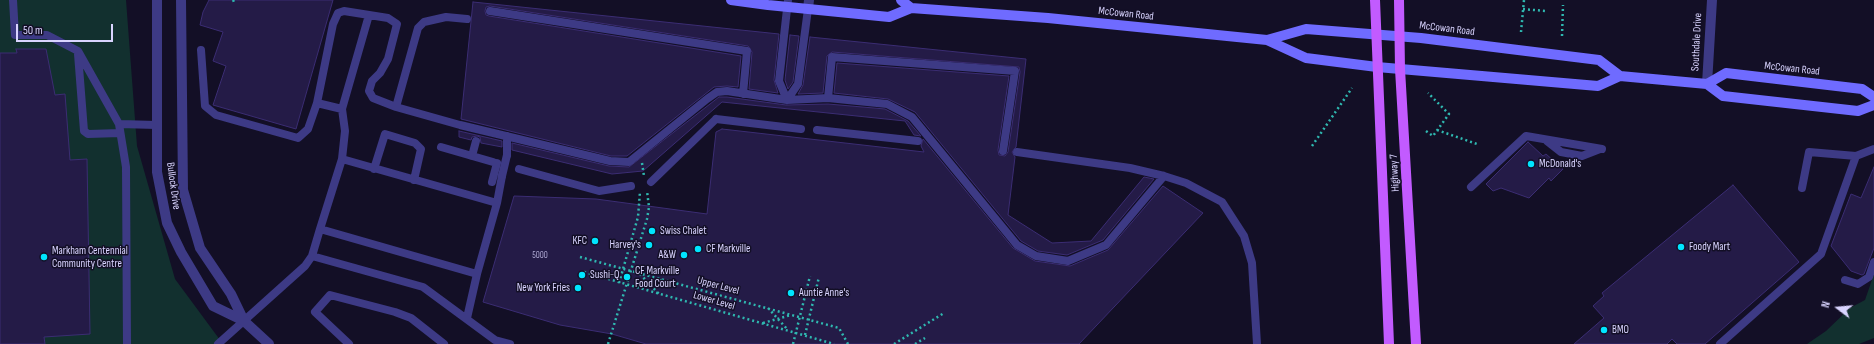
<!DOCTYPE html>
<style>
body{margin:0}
#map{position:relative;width:1874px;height:344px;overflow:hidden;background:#130f26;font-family:"Sofia Sans Condensed",sans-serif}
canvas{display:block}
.north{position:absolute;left:1818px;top:288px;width:40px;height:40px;-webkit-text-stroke:3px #130f26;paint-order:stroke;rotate:286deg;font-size:11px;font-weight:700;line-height:16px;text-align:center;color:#d9d4ff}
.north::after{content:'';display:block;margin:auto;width:14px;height:18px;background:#d9d4ff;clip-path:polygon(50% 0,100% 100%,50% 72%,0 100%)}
.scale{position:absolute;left:16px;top:24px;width:97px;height:18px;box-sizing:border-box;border:2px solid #d9d4ff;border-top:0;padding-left:5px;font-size:12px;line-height:14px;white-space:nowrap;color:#d9d4ff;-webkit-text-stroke:3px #130f26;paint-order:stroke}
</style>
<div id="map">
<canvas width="1874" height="344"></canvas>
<div class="north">N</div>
<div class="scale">50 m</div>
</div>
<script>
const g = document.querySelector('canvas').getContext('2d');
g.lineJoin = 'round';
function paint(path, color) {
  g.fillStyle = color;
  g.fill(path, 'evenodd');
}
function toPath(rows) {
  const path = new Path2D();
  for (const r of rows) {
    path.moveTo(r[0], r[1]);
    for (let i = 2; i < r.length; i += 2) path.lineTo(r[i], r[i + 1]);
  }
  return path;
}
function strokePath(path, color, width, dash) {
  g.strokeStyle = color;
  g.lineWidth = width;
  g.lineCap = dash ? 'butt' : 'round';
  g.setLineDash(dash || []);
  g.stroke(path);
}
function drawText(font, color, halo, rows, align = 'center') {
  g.font = font + ' "Sofia Sans Condensed",sans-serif';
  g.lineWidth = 3;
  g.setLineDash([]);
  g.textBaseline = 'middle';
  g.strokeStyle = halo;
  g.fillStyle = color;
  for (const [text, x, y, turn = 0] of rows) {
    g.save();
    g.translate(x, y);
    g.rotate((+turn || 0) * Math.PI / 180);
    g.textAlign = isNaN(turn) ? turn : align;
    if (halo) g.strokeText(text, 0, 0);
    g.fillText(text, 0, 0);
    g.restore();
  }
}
const green = toPath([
 [0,0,126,0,137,146,175,279,223,344,0,344],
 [1874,274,1874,338,1859,344,1807,344,1826,331,1850,308,1865,300]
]);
const building = toPath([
 [209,0,333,0,296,129,213,105,226,66,213,61,223,32,200,25,203,12,209,0],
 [473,2,779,34,774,80,778,93,749,89,752,52,748,46,490,6,486,7,485,11,486,15,489,16,741,56,738,87,727,86,714,87,627,156,611,156,461,119,473,2],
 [790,35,799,36,793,82,788,89,785,80,790,35],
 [810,37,1026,59,1016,147,1012,152,1015,157,1008,215,1052,243,1091,241,1144,177,1154,179,1103,240,1067,255,1038,251,1021,241,915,112,888,99,834,93,837,63,1009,76,998,150,999,155,1005,156,1008,152,1020,72,1019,67,832,52,827,56,823,93,798,94,803,85,810,37],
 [16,49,46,49,55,95,65,94,70,160,87,159,90,334,44,337,45,344,0,344,0,53,17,53,16,49],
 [719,97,727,97,786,105,828,104,885,109,908,121,921,136,914,135,905,121,722,102,643,171,612,174,512,150,512,143,609,166,629,167,719,97],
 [722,129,924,152,921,146,923,139,1013,248,1035,261,1070,266,1108,250,1163,186,1203,213,1079,344,646,344,612,334,560,325,483,302,514,196,596,199,707,214,716,132,722,129],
 [459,131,502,141,502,147,481,143,480,137,477,136,472,137,471,140,459,137,459,131],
 [1528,142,1543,156,1546,154,1563,169,1551,181,1549,178,1529,198,1501,188,1493,191,1486,184,1528,142],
 [1874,167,1874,248,1864,274,1862,275,1851,271,1831,246,1851,194,1861,198,1874,167],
 [1733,185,1799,262,1705,344,1677,344,1672,339,1667,344,1574,344,1604,318,1593,306,1604,296,1602,293,1733,185]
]);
const path = toPath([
 [233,0,234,2],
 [1523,9,1545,11],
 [1521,32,1524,0],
 [1562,36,1563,5],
 [1437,130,1477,144],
 [1426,131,1433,136,1449,114,1428,93],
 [1312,146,1352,88],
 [642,163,644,176],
 [580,257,839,328,848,344],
 [584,272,834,344],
 [640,274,659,294],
 [619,283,638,217,640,192],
 [636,287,662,280],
 [768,308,788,330],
 [763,323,791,315],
 [805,335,819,277],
 [608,344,647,219,649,207,647,191],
 [793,344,810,276],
 [894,344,944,313],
 [915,344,925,338]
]);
const service = toPath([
 [13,0,15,35,47,35,78,51,119,124,126,167,127,344],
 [490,11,747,51,743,94],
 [201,50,205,106,216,115,298,138,308,129,317,103,342,109,345,131,342,159],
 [78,54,84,131,88,134,120,133],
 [828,98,832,57,1015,71,1003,151],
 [787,100,779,81,788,0],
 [787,100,798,84,808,9],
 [317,103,333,24,338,13,344,11,388,18,397,24,388,59,380,73,372,81,369,91,373,98,396,107,460,125,610,161,629,162,707,99,717,92,727,91,787,100,828,98,887,104,912,117,1017,245,1036,256,1068,261,1106,245,1164,176],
 [396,107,418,28,424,22,446,17,467,19],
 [342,109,369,15],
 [716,119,801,129],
 [119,124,157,125],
 [817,130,918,141],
 [1547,141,1561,152,1582,156,1600,149],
 [441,147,493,162],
 [1017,152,1130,168,1164,176,1186,183,1222,202,1244,236,1252,263,1257,344],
 [507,155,507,136],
 [472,156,476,141],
 [1856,156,1874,149],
 [374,169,385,134,415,143,421,149,414,180],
 [519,169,599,191,631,186],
 [492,182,497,163],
 [651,182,716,119],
 [1471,187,1526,136,1602,149],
 [497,203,502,176],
 [312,256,320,229,477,274,497,203,342,159,320,229],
 [1845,280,1858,284,1869,277,1874,262],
 [467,318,477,274],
 [218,344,305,266,312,256,423,287,495,340,510,344],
 [349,344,315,312,330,295,395,312,411,318,444,344],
 [1720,344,1821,254,1856,156,1809,152,1802,188]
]);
const minor = toPath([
 [808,9,809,0],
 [1707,84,1712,0]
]);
const tertiary = toPath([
 [157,0,157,172,167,223,181,252,213,306,244,321,269,344],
 [181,0,183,190,200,248,231,294,244,321]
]);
const secondary = toPath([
 [731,0,768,5,889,17,911,8,1048,18,1267,40,1306,58,1377,67,1598,86,1620,76,1707,84,1723,96,1858,111,1874,105],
 [901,0,911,8],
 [1267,40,1306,29,1421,38,1599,60,1620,76],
 [1707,84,1726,73,1862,89,1874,97]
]);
const primary = toPath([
 [1375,0,1389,344],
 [1399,0,1400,69,1416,344]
]);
const serviceBridge = toPath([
 [502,176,507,155]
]);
const markers = [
 [1531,164,4,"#00e5ff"],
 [652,231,4,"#00e5ff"],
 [595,241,4,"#00e5ff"],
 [649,245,4,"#00e5ff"],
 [1681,247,4,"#00e5ff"],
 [698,249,4,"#00e5ff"],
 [684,255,4,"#00e5ff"],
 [44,257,4,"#00e5ff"],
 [582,275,4,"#00e5ff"],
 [627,277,4,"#00e5ff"],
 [578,288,4,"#00e5ff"],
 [791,293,4,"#00e5ff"],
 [1604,330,4,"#00e5ff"]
];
const numberNames = [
 ["5000",540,256]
];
const streetNames = [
 ["McCowan Road",1126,14,6],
 ["McCowan Road",1447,29,7],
 ["Southdale Drive",1697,42,-87],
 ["McCowan Road",1792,69,6],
 ["Highway 7",1395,173,-93],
 ["Bullock Drive",173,186,82],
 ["Upper Level",718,286,15],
 ["Lower Level",714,301,16]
];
const poiNames = [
 ["McDonald's",1539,164],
 ["Swiss Chalet",660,231],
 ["KFC",587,241,"right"],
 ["Harvey's",641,245,"right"],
 ["Foody Mart",1689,247],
 ["CF Markville",706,249],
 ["Markham Centennial",52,251],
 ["Community Centre",52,264],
 ["A&W",676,255,"right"],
 ["CF Markville",635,271],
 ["Food Court",635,284],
 ["Sushi-Q",590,275],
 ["New York Fries",570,288,"right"],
 ["Auntie Anne's",799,293],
 ["BMO",1612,330]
];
paint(green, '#12302f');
paint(building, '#241b47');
strokePath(building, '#3b2d73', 1);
strokePath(path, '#2fb8b0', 2.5, [2, 3]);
strokePath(service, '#3d3a85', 8);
strokePath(minor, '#3d3a85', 10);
strokePath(tertiary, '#3d3a85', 10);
strokePath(secondary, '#6f6bff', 10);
strokePath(primary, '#c25bff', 10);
strokePath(serviceBridge, '#3d3a85', 8);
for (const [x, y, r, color] of markers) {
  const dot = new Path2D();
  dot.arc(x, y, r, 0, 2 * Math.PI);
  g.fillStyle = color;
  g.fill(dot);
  strokePath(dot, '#130f26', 1.5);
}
drawText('9px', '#aca6d1', null, numberNames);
drawText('11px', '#d9d4ff', '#130f26', streetNames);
drawText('11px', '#d9d4ff', '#130f26', poiNames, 'left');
</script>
